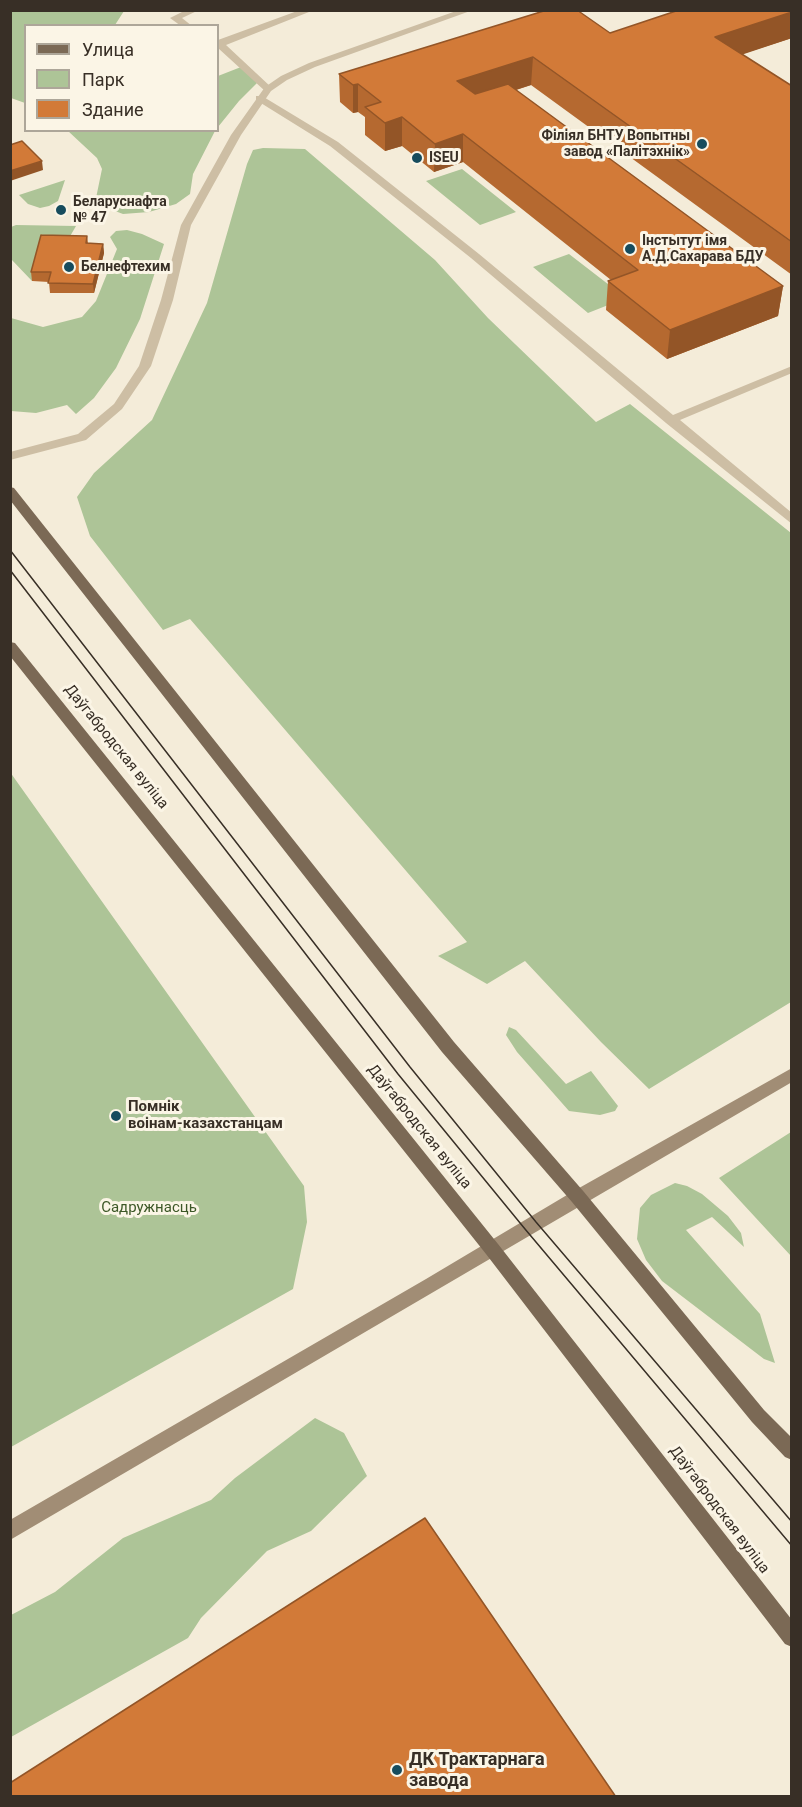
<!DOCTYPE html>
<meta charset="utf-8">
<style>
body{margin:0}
#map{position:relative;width:802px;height:1807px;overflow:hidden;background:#f4ecd9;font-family:Roboto,sans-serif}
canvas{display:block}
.frame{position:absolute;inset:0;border:12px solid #382f26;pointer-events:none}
.legend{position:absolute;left:24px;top:24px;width:195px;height:108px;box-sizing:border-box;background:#fbf5e6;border:2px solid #ada699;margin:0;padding:8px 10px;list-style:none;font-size:18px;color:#382f26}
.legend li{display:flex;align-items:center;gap:12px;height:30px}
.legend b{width:30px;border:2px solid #ada699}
</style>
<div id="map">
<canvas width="802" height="1807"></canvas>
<div class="frame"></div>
<ul class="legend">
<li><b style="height:8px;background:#7b6955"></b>Улица</li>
<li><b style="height:16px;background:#adc497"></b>Парк</li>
<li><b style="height:16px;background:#d27a38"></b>Здание</li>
</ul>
</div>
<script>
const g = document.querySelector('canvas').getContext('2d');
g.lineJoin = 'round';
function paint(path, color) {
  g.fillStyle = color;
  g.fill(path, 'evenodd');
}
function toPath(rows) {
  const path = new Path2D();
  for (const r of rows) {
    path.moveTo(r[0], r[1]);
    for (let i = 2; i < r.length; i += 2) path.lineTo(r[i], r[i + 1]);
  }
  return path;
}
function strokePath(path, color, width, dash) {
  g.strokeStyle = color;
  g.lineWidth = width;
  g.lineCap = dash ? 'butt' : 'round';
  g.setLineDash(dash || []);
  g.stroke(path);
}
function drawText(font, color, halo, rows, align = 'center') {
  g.font = font + ' Roboto,sans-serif';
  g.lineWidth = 6;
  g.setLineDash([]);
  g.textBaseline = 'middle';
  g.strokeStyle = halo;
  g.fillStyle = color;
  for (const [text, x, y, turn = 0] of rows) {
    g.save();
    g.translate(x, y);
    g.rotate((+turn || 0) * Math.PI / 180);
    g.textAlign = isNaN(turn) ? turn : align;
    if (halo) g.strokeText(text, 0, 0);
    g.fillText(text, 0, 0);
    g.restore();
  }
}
const green = toPath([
 [10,11,11,10,124,11,115,25,26,26,25,103,11,98],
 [241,67,260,80,239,101,218,127,218,76],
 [68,131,215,131,193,174,190,194,176,204,149,212,123,214,102,206,96,198,102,169,97,158],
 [263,148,305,149,435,260,488,318,596,422,630,404,791,533,791,1002,649,1089,601,1042,525,961,487,984,438,956,467,942,190,619,163,630,90,536,77,497,94,473,152,420,207,303,247,164,253,150],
 [462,169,516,212,480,225,426,181],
 [65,180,58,201,49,206,40,208,28,204,19,195],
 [16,225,76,226,65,245,32,281,11,259,11,227],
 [127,230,142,234,164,244,140,319,116,368,94,398,76,414,67,405,36,413,11,411,11,318,43,327,82,317,96,301,117,249,110,237,116,231],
 [569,254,626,298,588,313,533,267],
 [10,772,304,1186,307,1222,293,1289,11,1447],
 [509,1027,516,1030,566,1084,591,1071,618,1106,615,1111,600,1115,569,1111,517,1052,506,1035],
 [791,1132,791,1256,719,1178],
 [675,1183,687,1186,702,1194,728,1216,741,1233,744,1247,712,1217,686,1230,760,1314,775,1363,764,1359,662,1281,646,1260,637,1239,640,1208,651,1195],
 [315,1418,344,1433,367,1476,311,1531,267,1551,201,1618,188,1638,11,1737,11,1615,55,1592,123,1538,211,1500,235,1478]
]);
const lane = toPath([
 [186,10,199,10,182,18,192,26,181,26,170,18,186,10],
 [300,10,314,10,226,45,271,87,271,91,265,91,218,48,218,40,300,10],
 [256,96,262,96,338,142,479,254,673,415,792,366,792,373,680,420,792,513,792,524,666,423,471,258,330,146,256,100,256,96]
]);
const street = toPath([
 [459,10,473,10,315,67,287,80,271,91,241,135,191,225,173,300,151,366,122,409,86,440,10,460,10,452,78,434,114,404,139,366,161,300,181,225,231,135,265,87,281,76,309,63,459,10]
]);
const secondary = toPath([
 [792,1068,792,1082,10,1540,10,1520,426,1279,572,1192,792,1068]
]);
const primary = toPath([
 [10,487,14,488,454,1042,584,1192,764,1410,792,1438,792,1460,785,1457,752,1422,572,1202,442,1052,10,500,10,487],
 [10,642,15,643,498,1244,792,1620,792,1647,785,1644,486,1254,10,656,10,642]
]);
const tram = toPath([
 [10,550,410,1067,536,1222,792,1522],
 [10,570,398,1074,525,1229,792,1546]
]);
const wall = toPath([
 [792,10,792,38,742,54,792,86,792,275,531,85,516,90,783,286,778,316,667,359,606,310,608,281,611,280,463,162,434,172,402,146,385,151,365,135,365,117,358,112,353,113,340,102,339,74,610,33],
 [87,236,88,243,103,244,104,253,94,293,50,293,49,282,32,281,31,272]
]);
const shadedWall = toPath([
 [792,12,792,38,711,65,715,37],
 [533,57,531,85,456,109,457,81],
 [358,84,358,112,353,113,353,85],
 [402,117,402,146,385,151,385,123],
 [463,134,463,162,434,172,435,144],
 [42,161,43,170,10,181,10,171],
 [103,244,104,253,94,293,93,284],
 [783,286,778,316,667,359,670,330]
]);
const building = toPath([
 [547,10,577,10,610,33,679,10,792,10,792,12,715,37,792,86,792,242,533,57,457,81,475,94,508,84,783,286,670,330,608,281,638,270,463,134,435,144,402,117,385,123,365,107,381,102,358,84,353,85,339,74,547,10],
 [22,141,42,161,10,171,10,145,22,141],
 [41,235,87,236,86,243,103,244,93,284,48,283,51,272,31,272,41,235],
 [425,1518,616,1797,10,1797,10,1783,425,1518]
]);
const markers = [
 [702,144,6,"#174c5d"],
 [417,158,6,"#174c5d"],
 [61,210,6,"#174c5d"],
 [630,249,6,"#174c5d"],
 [69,267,6,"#174c5d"],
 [116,1116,6,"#174c5d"],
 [397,1770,6,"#174c5d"]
];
const farPoinames = [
 ["Філіял БНТУ Вопытны",690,136,"right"],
 ["завод «Палітэхнік»",690,152,"right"],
 ["ISEU",429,158],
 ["Беларуснафта",73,202],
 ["№ 47",73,218],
 ["Інстытут імя",642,241],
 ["А.Д.Сахарава БДУ",642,257],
 ["Белнефтехим",81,267]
];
const streetNames = [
 ["Даўгабродская вуліца",116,747,51],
 ["Даўгабродская вуліца",419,1127,51],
 ["Даўгабродская вуліца",719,1510,53]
];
const poiNames = [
 ["Помнік",128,1107],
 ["воінам-казахстанцам",128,1124]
];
const parkNames = [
 ["Садружнасць",149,1208]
];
const nearPoinames = [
 ["ДК Трактарнага",409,1760],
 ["завода",409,1781]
];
paint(green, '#adc497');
paint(lane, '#cdbea4');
paint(street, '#cdbea4');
paint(secondary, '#a18d75');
paint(primary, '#7b6955');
strokePath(tram, '#382f26', 1.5);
paint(wall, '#b56930');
paint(shadedWall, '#935527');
paint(building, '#d27a38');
strokePath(building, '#935527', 1.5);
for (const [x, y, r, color] of markers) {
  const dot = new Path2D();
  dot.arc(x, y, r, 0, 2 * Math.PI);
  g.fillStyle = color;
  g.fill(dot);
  strokePath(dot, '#fbf5e6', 2);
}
drawText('bold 14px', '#382f26', '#fbf5e6', farPoinames, 'left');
drawText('15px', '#382f26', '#fbf5e6', streetNames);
drawText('bold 15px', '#382f26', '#fbf5e6', poiNames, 'left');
drawText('15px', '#3d5827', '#fbf5e6', parkNames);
drawText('bold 18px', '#382f26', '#fbf5e6', nearPoinames, 'left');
</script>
